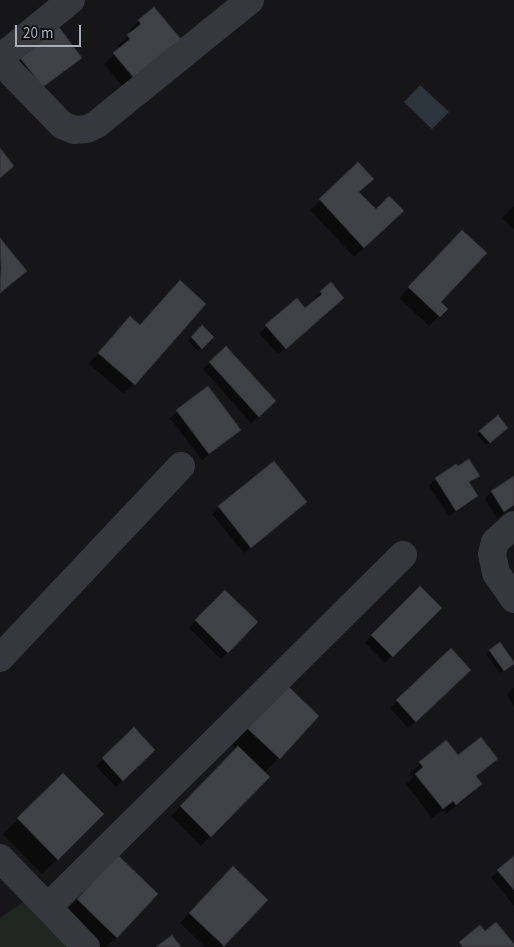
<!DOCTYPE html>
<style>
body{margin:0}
#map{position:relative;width:514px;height:947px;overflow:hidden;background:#161618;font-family:"Source Sans 3",sans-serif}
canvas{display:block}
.scale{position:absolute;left:15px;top:25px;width:66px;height:22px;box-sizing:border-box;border:2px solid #a8adb8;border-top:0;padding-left:6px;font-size:15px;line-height:18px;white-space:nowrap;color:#a8adb8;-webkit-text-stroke:4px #111113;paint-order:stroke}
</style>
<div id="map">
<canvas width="514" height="947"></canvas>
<div class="scale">20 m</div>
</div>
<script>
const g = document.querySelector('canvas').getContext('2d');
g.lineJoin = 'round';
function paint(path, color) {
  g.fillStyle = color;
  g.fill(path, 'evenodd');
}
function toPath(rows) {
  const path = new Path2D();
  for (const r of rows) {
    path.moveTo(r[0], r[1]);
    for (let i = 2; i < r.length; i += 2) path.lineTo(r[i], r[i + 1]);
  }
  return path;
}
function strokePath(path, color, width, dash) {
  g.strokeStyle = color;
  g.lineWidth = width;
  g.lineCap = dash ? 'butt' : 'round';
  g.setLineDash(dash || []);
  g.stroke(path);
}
const green = toPath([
 [24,902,73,947,0,947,0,918]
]);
const water = toPath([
 [420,85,449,112,432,129,404,102]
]);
const shadow = toPath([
 [139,21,184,44,128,93,104,64,120,49,118,46,131,33,129,31],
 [18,54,74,64,36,93,11,61],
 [358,164,358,192,376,211,392,221,354,257,310,210],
 [514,206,514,229,502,218],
 [0,240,25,271,0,293],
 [452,241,439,302,446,309,429,326,399,298],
 [321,292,336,304,278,354,259,333,297,300,305,310,316,301,314,299],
 [204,304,124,394,89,364,120,328,140,326],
 [202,327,212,337,198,351,188,341],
 [210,363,268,408,251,423,203,369],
 [208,388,240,430,202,460,170,418],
 [503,431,486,445,477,435,480,432],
 [273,463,298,509,244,553,212,514],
 [456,466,478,476,469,484,476,496,470,503,449,516,429,486,435,479],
 [514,477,514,506,497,518,485,499,491,492],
 [420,587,440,608,385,663,365,643],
 [225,592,256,622,221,659,189,628],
 [500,644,510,666,500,673,486,654],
 [451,650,469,669,408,728,390,708],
 [513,688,514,688,514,707,507,695],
 [271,703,279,758,264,773,268,777,201,846,171,816,237,749,233,745],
 [134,729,154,750,116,787,96,766],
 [446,742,458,757,497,759,476,777,481,784,471,794,446,814,442,810,432,818,406,784,413,777,410,773],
 [63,775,102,814,42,874,3,834],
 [514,858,514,906,491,877],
 [234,868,266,900,221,947,205,947,180,923],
 [102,872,117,937,106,947,96,947,62,915]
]);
const building = toPath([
 [154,7,186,45,139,84,113,53,130,39,127,35,141,24,138,20,154,7],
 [56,23,82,58,43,87,17,54,56,23],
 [0,148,14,166,0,178,0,148],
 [358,162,374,179,359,192,376,209,389,196,404,211,364,248,319,199,358,162],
 [462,230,487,253,441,302,448,309,440,317,408,287,462,230],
 [0,238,27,271,0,293,1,268,0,238],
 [180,280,206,304,135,385,98,353,130,316,140,325,180,280],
 [331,282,344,298,286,349,265,325,297,298,305,308,322,294,320,291,331,282],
 [202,325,214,337,202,349,191,337,202,325],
 [226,346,276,401,259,417,209,362,226,346],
 [208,386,241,430,209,454,176,410,208,386],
 [498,415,508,428,490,443,479,431,498,415],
 [469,459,480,476,469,482,478,496,456,511,435,478,456,464,458,466,469,459],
 [274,461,307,502,251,548,218,506,274,461],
 [514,476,514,505,504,512,491,491,514,476],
 [420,586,442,608,393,657,371,635,420,586],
 [225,590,258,622,228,653,195,620,225,590],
 [500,642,514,662,514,664,504,671,489,650,500,642],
 [451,648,471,670,416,722,396,700,451,648],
 [287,685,319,716,280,759,247,728,287,685],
 [134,727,155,750,123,781,102,758,134,727],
 [481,737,498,759,476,776,482,784,456,805,453,801,443,809,415,774,423,767,419,762,446,740,458,755,481,737],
 [238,746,270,777,211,837,180,806,238,746],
 [63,773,104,814,58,860,17,818,63,773],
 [118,855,158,894,117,938,77,899,118,855],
 [514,856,514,890,497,870,514,856],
 [233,866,268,900,224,946,189,913,233,866],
 [496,922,514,944,514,947,463,947,459,942,480,925,485,931,496,922],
 [172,935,181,947,156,947,172,935]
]);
const minor = toPath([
 [0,58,71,0],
 [0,61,62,125,74,130,87,129,97,124,250,0],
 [514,525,495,542,492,554,496,573,514,599],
 [0,658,181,466],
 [0,858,86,947],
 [48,907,403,555]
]);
paint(green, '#1e261f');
paint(water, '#2c353c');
paint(shadow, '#0007');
paint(building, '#404145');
strokePath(building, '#303034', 1);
strokePath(minor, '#37383d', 28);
</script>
